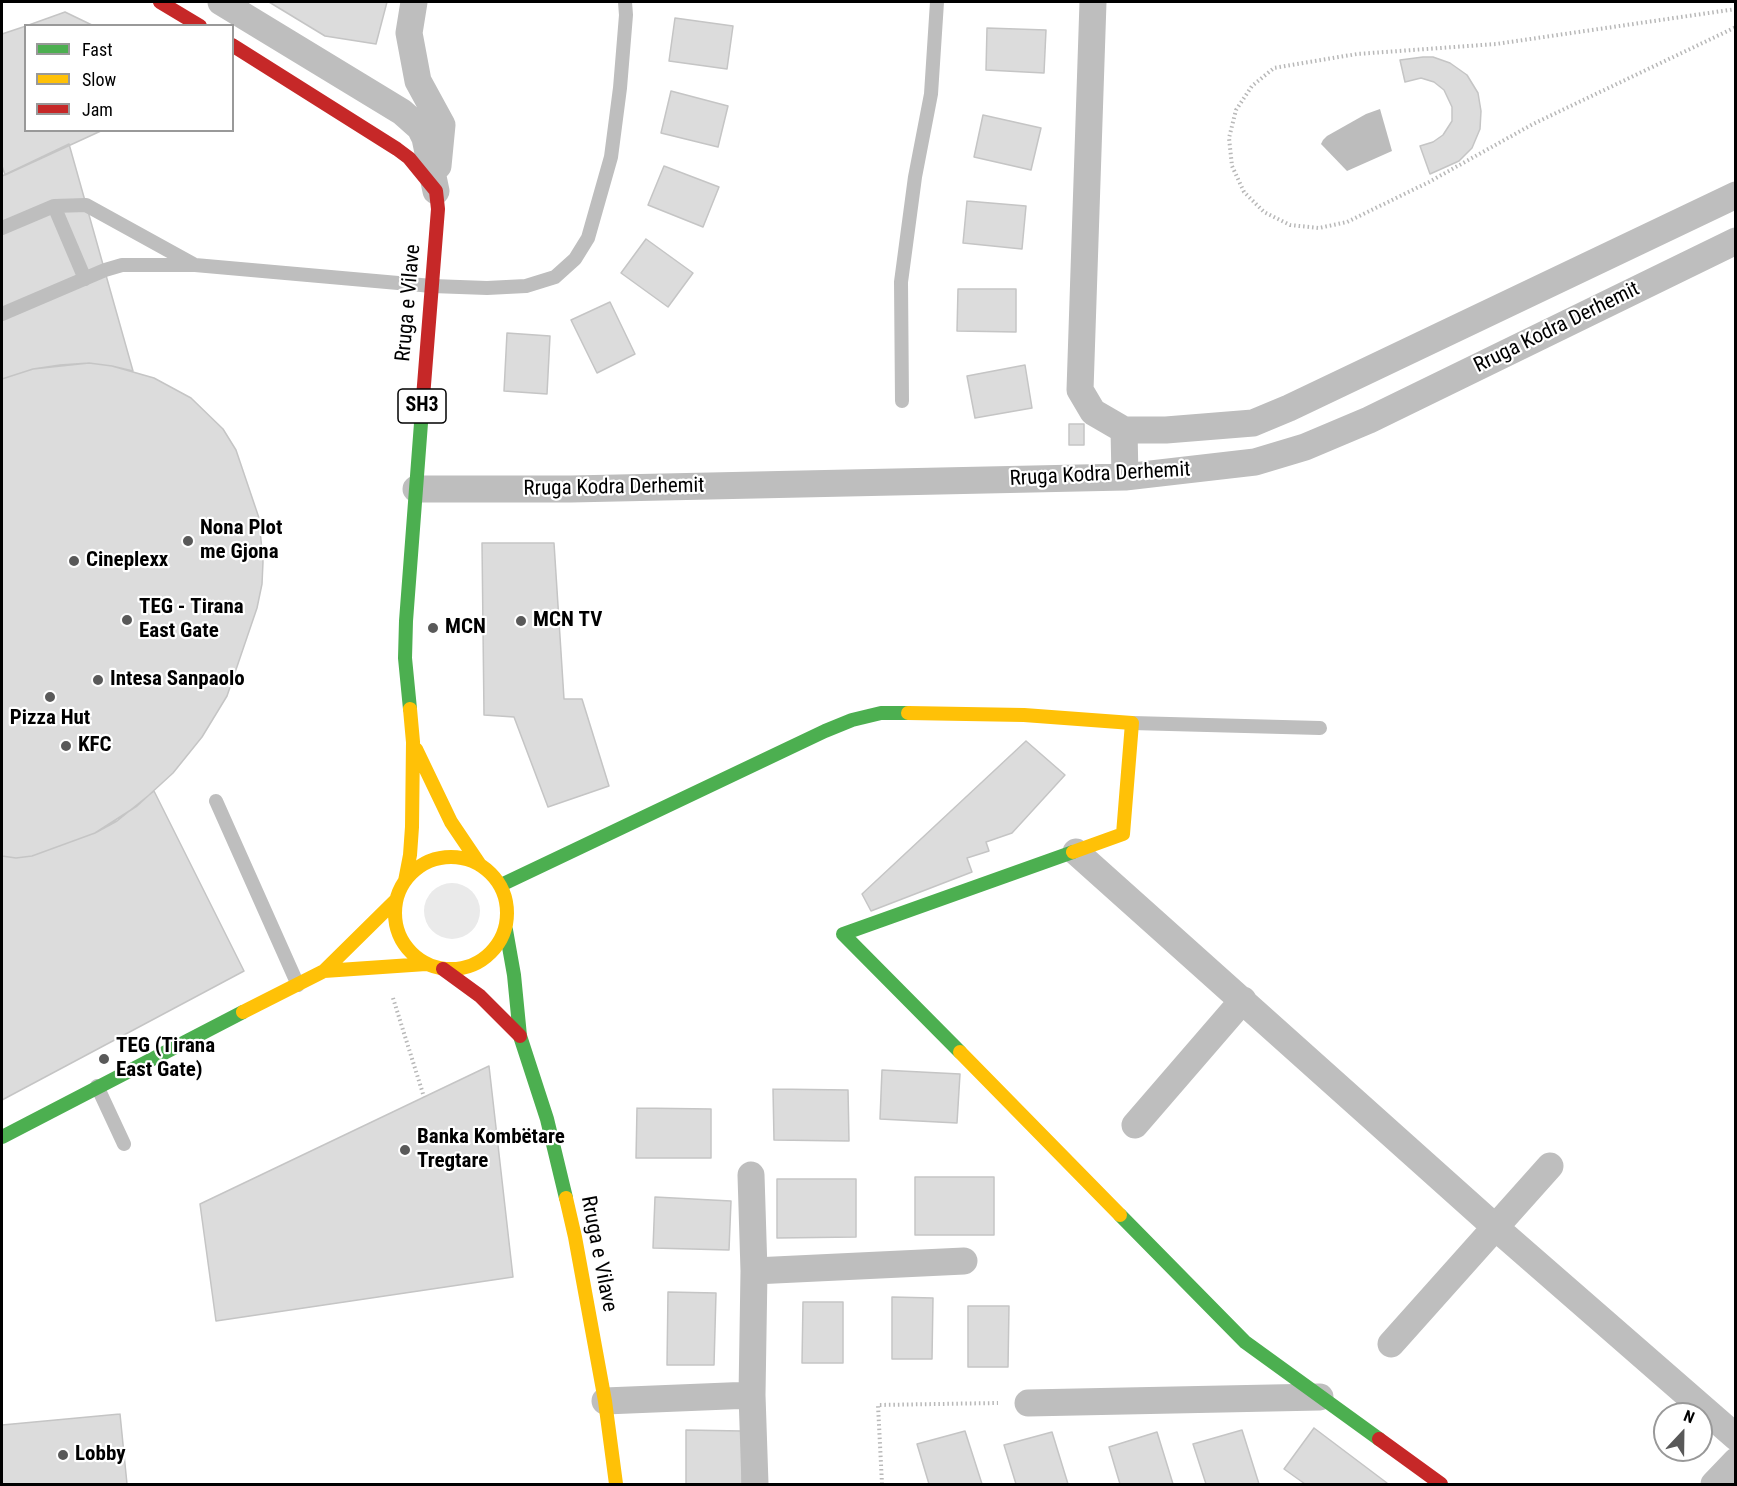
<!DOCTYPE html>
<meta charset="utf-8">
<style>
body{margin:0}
#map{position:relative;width:1737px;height:1486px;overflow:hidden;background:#fff;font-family:"Roboto Condensed",sans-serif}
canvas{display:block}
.frame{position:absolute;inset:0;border:3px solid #000;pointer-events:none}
.legend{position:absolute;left:24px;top:24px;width:210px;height:108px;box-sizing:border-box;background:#fff;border:2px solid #999;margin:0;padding:8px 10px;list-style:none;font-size:18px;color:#000}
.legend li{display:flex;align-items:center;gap:12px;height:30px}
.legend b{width:30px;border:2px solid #999}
.north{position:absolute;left:1653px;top:1402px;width:60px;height:60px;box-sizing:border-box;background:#fff;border:2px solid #999;border-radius:50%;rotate:22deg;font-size:16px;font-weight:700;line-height:24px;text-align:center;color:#000}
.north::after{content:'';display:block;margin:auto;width:21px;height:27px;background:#595959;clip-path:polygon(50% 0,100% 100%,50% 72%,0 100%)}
</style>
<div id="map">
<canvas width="1737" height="1486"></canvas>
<div class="frame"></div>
<ul class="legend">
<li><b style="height:8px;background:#4caf50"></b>Fast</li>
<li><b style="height:8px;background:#ffc107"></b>Slow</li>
<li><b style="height:8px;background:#c62828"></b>Jam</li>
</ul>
<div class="north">N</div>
</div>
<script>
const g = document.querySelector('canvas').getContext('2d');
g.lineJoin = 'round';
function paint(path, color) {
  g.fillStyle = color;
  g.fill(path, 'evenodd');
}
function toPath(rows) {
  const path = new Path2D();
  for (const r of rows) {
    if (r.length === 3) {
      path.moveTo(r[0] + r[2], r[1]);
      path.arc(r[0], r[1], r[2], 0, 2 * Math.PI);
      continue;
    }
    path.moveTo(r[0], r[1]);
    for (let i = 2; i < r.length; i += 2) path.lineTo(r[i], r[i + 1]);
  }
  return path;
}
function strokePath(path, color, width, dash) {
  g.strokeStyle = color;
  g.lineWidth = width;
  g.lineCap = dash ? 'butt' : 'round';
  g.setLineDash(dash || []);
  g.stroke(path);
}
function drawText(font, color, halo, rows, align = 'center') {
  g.font = font + ' "Roboto Condensed",sans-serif';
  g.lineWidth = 4.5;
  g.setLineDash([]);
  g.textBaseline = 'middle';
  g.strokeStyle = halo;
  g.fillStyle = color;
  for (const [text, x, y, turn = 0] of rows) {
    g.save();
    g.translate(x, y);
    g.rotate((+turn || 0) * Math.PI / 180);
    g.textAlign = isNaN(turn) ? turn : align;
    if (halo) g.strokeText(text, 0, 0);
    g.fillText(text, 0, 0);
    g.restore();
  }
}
const green = toPath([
 [452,911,28]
]);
const water = toPath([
 [1380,109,1392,151,1347,171,1321,144,1323,140,1327,136,1366,114]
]);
const building = toPath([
 [269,2,387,2,376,44,325,36,269,2],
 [65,12,94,26,26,26,65,12],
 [675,18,733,26,727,69,669,61,675,18],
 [26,26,26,130,103,130,5,175,2,166,2,34,26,26],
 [987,28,1046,30,1044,73,986,70,987,28],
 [1423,57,1433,57,1450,63,1467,75,1478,93,1481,111,1480,129,1472,148,1459,161,1430,174,1420,146,1433,142,1443,135,1452,121,1452,107,1444,90,1434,82,1421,78,1405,82,1400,60,1423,57],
 [671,91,728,106,718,147,661,133,671,91],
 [983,115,1041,128,1031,170,974,157,983,115],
 [69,144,133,371,112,366,89,363,60,365,33,369,2,379,2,176,69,144],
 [664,166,719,187,703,227,648,205,664,166],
 [967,201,1026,206,1022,249,963,243,967,201],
 [646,239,693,273,668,307,621,273,646,239],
 [958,289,1016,289,1016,332,957,331,958,289],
 [610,302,635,354,597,373,571,320,610,302],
 [507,333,550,336,547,394,504,391,507,333],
 [89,363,112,366,154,378,191,398,223,429,236,450,259,518,263,562,262,584,257,608,227,696,202,737,173,773,137,806,95,833,32,856,16,858,2,856,2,379,33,369,89,363],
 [1025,365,1032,408,975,418,967,376,1025,365],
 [1069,424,1084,424,1084,445,1069,445,1069,424],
 [482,543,554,543,564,699,582,699,609,786,548,807,514,717,484,715,482,543],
 [1026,741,1065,775,1012,833,986,842,989,851,967,858,972,872,871,911,862,894,1026,741],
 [154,791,244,971,2,1100,2,856,16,858,32,856,95,833,117,821,154,791],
 [489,1066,513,1277,216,1321,200,1204,489,1066],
 [882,1070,960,1074,957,1123,880,1119,882,1070],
 [773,1089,848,1090,849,1141,774,1140,773,1089],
 [637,1108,711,1109,711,1158,636,1158,637,1108],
 [915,1177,994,1177,994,1235,915,1235,915,1177],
 [777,1179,856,1179,856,1237,777,1238,777,1179],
 [655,1197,731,1201,729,1250,653,1248,655,1197],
 [668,1292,716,1293,714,1365,667,1365,668,1292],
 [892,1297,933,1298,932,1359,892,1359,892,1297],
 [803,1302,843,1302,843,1363,802,1363,803,1302],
 [968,1306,1009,1306,1008,1367,968,1367,968,1306],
 [120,1414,127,1484,2,1484,2,1425,120,1414],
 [1314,1428,1387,1483,1386,1484,1305,1484,1284,1469,1314,1428],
 [686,1430,742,1431,742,1484,686,1484,686,1430],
 [1242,1430,1259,1484,1206,1484,1193,1444,1242,1430],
 [965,1431,982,1484,929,1484,917,1444,965,1431],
 [1052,1432,1068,1484,1016,1484,1004,1445,1052,1432],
 [1157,1432,1173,1484,1120,1484,1109,1447,1157,1432]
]);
const path = toPath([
 [1736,9,1496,44,1357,54,1274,68,1252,86,1236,110,1229,138,1232,166,1244,192,1264,212,1290,225,1319,228,1347,222,1429,182,1533,124,1736,27],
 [393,998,424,1097],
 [882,1484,878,1405,998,1403]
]);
const lane = toPath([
 [54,206,85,279],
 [2,228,54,206,86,205,193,264],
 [2,314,105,270,122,265,195,265,432,286,487,288,526,286,555,277,575,259,588,238,611,157,620,88,626,15,625,2],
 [902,401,901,282,915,177,931,94,937,2],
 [1132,723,1320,728],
 [216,801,298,985],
 [97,1086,124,1144]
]);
const street = toPath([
 [221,2,402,112,420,128,425,138,436,191],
 [414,2,409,33,418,81,442,125,438,166],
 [1093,2,1080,390,1093,412,1124,430,1166,430,1253,423,1289,408,1736,195],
 [1124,430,1125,477],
 [416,489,571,489,1125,477,1255,462,1305,447,1369,420,1736,241],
 [1076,852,1495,1227,1736,1437],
 [1135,1125,1243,1000],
 [751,1175,754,1271,752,1395,755,1484],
 [754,1271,964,1261],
 [1391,1344,1550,1166],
 [605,1401,752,1395],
 [1028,1403,1320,1397],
 [1714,1484,1736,1461]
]);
const fast = toPath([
 [410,709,405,658,406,621,422,410],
 [501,885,825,731,852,720,881,713,908,713],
 [506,930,514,975,520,1036,547,1119,566,1198],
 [960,1052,843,934,1073,852],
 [2,1137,243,1012],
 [1120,1215,1245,1342,1379,1439]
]);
const slow = toPath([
 [908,713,1024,715,1132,723,1123,834,1073,852],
 [416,749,451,822,480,865],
 [451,913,56],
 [405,881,410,855,412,827,413,742,410,709],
 [324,971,426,964],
 [243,1012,324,971,396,900],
 [960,1052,1120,1215],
 [566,1198,575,1237,605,1401,616,1484]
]);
const jam = toPath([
 [160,2,200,26],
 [232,45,397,149,409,158,436,191,438,209,422,410],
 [443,969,480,996,520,1036],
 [1379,1439,1441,1484]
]);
const markers = [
 [188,541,6,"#595959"],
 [74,561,6,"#595959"],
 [127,620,6,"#595959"],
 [521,621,6,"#595959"],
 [433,628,6,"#595959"],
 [98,680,6,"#595959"],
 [50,697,6,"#595959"],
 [66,746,6,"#595959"],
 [104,1059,6,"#595959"],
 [405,1150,6,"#595959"],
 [63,1455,6,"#595959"]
];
const shields = [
 [422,406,48]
];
const shieldNames = [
 ["SH3",422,406]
];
const streetNames = [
 ["Rruga e Vilave",409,303,-85],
 ["Rruga Kodra Derhemit",1557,328,-26],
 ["Rruga Kodra Derhemit",1100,475,-3],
 ["Rruga Kodra Derhemit",614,488,-1],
 ["Rruga e Vilave",598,1254,79]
];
const poiNames = [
 ["Nona Plot",200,529],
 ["me Gjona",200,553],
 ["Cineplexx",86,561],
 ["TEG - Tirana",139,608],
 ["East Gate",139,632],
 ["MCN TV",533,621],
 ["MCN",445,628],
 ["Intesa Sanpaolo",110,680],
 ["Pizza Hut",50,719,"center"],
 ["KFC",78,746],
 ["TEG (Tirana",116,1047],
 ["East Gate)",116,1071],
 ["Banka Kombëtare",417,1138],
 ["Tregtare",417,1162],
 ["Lobby",75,1455]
];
paint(green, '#eaeaea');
paint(water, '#bcbcbc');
paint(building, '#dcdcdc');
strokePath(building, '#c5c5c5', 1.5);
strokePath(path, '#b8b8b8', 4, [1.5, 3]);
strokePath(lane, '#bebebe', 14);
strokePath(street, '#bebebe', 27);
strokePath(fast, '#4caf50', 14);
strokePath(slow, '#ffc107', 14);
strokePath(jam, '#c62828', 14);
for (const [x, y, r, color] of markers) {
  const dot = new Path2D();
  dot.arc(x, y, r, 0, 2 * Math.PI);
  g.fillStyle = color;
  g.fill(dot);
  strokePath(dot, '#fff', 2);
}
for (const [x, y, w] of shields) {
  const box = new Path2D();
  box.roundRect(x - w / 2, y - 17, w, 34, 4.5);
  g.fillStyle = '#fff';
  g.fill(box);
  strokePath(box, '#000', 1.5);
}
drawText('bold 20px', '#000', null, shieldNames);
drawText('21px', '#000', '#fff', streetNames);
drawText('bold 21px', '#000', '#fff', poiNames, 'left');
</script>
